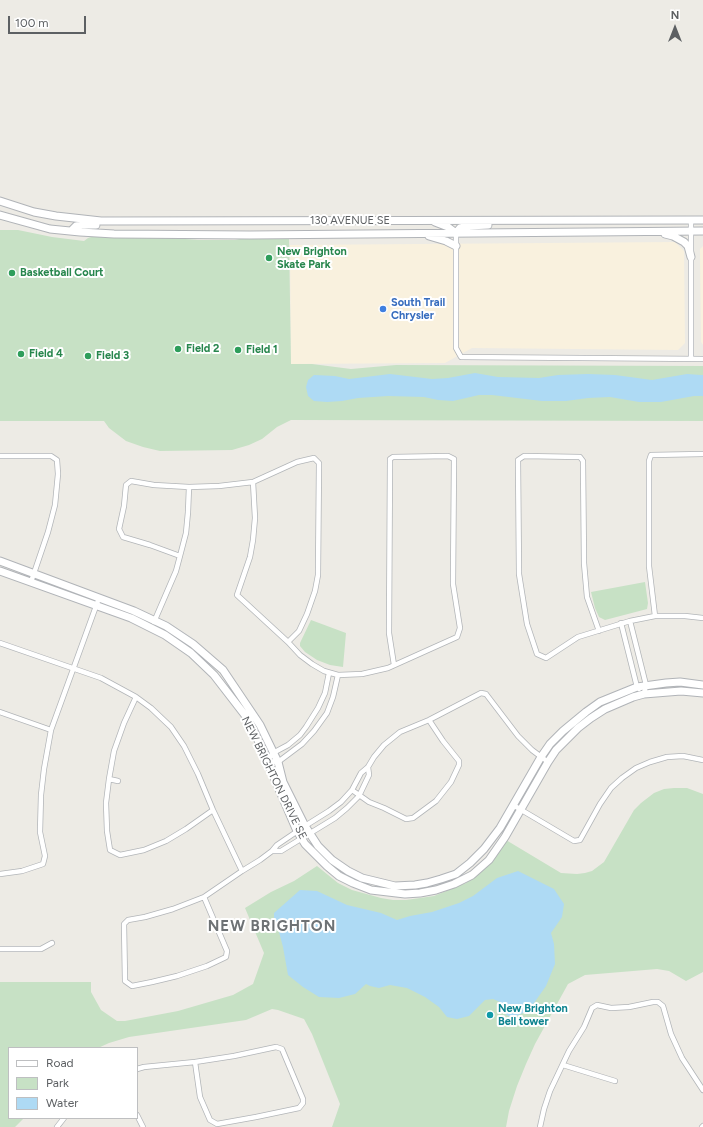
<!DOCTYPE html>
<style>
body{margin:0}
#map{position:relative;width:703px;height:1127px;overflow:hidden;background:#edebe5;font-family:Figtree,sans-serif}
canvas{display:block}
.legend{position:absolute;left:8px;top:1047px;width:130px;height:72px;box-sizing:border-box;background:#fff;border:1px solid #bebfc1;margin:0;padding:5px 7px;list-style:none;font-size:12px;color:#5d6063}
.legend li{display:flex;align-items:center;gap:8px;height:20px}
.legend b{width:20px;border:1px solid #bebfc1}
.north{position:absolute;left:655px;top:8px;width:40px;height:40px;-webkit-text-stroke:3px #fff;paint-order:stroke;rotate:0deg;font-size:11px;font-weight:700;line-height:16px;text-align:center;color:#5d6063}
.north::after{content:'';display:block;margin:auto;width:14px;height:18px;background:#5d6063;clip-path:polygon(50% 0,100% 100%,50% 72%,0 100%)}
.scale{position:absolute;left:8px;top:16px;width:78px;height:18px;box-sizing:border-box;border:2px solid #5d6063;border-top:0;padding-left:5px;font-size:12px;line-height:14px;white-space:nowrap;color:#5d6063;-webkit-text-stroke:3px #fff;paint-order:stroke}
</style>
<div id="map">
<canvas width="703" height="1127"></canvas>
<ul class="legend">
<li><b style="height:5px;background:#fff"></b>Road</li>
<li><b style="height:11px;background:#c7e1c5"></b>Park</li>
<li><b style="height:11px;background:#aedaf4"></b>Water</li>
</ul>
<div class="north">N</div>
<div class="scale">100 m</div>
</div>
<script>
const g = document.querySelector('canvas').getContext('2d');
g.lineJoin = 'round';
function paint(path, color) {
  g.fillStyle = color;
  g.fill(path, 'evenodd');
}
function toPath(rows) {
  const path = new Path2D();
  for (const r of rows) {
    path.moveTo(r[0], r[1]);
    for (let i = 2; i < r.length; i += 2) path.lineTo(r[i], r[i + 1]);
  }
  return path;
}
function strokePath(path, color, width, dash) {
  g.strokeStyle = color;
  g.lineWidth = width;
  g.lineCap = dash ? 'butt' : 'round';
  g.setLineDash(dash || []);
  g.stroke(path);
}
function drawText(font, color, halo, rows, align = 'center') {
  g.font = font + ' Figtree,sans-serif';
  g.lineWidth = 4;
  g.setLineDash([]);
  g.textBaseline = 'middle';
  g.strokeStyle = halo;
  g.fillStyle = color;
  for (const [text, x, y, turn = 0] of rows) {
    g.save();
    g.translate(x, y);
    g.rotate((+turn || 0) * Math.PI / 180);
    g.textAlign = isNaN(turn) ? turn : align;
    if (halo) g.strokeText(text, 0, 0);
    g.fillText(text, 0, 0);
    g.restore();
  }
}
const commercial = toPath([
 [675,242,684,251,685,343,678,350,472,348,445,363,291,364,290,245],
 [703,246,703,345,701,342,700,249]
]);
const green = toPath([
 [0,230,18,230,52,237,84,241,88,238,94,236,172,238,199,240,235,240,245,238,289,237,291,364,312,364,351,369,396,365,703,366,703,421,291,420,277,427,262,439,249,445,232,450,160,451,143,447,126,441,109,428,104,421,0,421],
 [645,582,648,603,647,609,605,620,599,617,595,608,591,592],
 [311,620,346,633,343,667,330,665,317,660,305,652,300,646,300,643],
 [674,788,687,788,703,794,703,972,686,981,669,971,657,969,585,975,568,984,535,1044,526,1064,517,1086,509,1111,506,1127,332,1127,340,1104,312,1034,304,1019,278,1010,272,1009,246,1020,129,1037,109,1043,98,1048,9,1048,9,1118,24,1118,15,1127,0,1127,0,982,91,982,91,992,101,1010,117,1021,125,1021,178,1011,233,995,253,984,264,953,245,908,271,892,294,881,317,866,338,883,352,890,381,898,393,900,406,900,434,896,466,883,479,873,506,840,561,873,577,874,585,873,592,871,604,862,634,810,641,803,654,793,664,789]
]);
const water = toPath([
 [475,373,498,377,539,378,558,375,588,374,615,375,652,380,687,374,701,375,703,375,703,396,694,396,661,402,639,402,610,397,588,398,566,401,542,401,492,395,479,395,453,401,438,400,424,397,388,396,358,398,342,401,327,402,314,401,308,396,306,387,308,380,314,375,335,376,349,379,390,374,432,379,448,378],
 [518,871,554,889,564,904,562,917,551,933,554,944,555,964,546,986,534,1003,523,1013,512,1018,505,1014,500,1002,493,999,485,1000,469,1016,457,1019,447,1017,439,1007,425,997,407,988,390,985,379,988,370,986,366,984,355,994,339,998,319,997,303,987,288,975,283,947,279,932,274,924,274,913,300,890,317,891,347,905,381,913,397,920,410,916,432,912,459,903,473,896,497,878]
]);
const street = toPath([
 [691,220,691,358],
 [456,233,456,348,461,357,703,359],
 [0,456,51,456,57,460,58,474,55,505,48,532,31,582],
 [253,482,255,518,253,540,250,557,237,595,288,642,300,655,312,664,324,671,338,675,362,674,388,668,457,637,460,628,453,584,454,459,448,456,393,457,390,459,389,633,394,665],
 [189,487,219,486,253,482,297,462,314,458,319,463,318,575,315,591,307,614,299,631,288,642],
 [655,616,649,566,649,461,651,455,703,454],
 [630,621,646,685,644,694],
 [154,622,176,571,180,556,186,533,188,512,189,487,154,485,131,481,126,485,124,506,119,529,123,537,150,545,180,556],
 [621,623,637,687,639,689],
 [599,631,587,597,584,563,583,461,580,457,524,456,518,460,519,574,527,624,537,654,546,658,578,637,630,621,655,616,685,616,703,618],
 [0,643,101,678,136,697,151,708,171,727,184,746,198,774,213,810,242,871],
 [136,697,124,723,114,751,109,779,106,803,107,831,110,850,120,855,144,850,166,841,186,829,213,810],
 [0,712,51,730],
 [267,761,278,762,302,744,314,731,327,713,333,697,338,675],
 [267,761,273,753,288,745,300,735,306,727,318,708,325,693,329,673],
 [109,779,118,781],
 [352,790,369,802,384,808,406,819,413,818,436,801,451,782,459,765,459,761,443,741,429,720],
 [513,805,574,841,580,840,600,804,611,788,622,778,636,768,650,762,667,757,683,756,703,760],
 [272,851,281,851,335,818,347,808,359,796,369,775,368,767],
 [0,874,22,871,43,864,45,856,40,832,41,795,44,769,51,730,99,598],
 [204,897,227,951,226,957,207,966,177,976,152,982,132,986,125,981,124,924,128,920,145,917,173,909,204,897,242,871,260,860,272,851,277,845,305,826,329,811,341,802,352,790,361,773,368,767,374,757,384,745,400,732,429,720,481,693,486,694,518,736,532,750,548,762],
 [0,949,41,949,52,943],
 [563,1065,615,1081],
 [137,1069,144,1067,195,1062,234,1056,276,1047,282,1049,303,1099,303,1103,299,1108,256,1117,217,1124,210,1120,200,1097,195,1062],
 [137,1115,143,1127],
 [57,1127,64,1118],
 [540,1127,544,1109,550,1091,569,1051,584,1027,592,1008,597,1005,611,1008,629,1007,653,1002,658,1002,663,1006,671,1034,682,1058,703,1090],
 [702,1127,703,1126]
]);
const secondary = toPath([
 [0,201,34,212,56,216,101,221,703,220],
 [0,215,50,229,80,232,114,234,250,235,703,231],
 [435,222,448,227,456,233],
 [71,231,76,226,82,225,96,225],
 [456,233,460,228,469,226,488,225],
 [665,234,673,236,684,242,688,246,691,257],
 [429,236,446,241,456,246],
 [0,561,134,611,166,626,193,644,223,670,260,725,278,762,283,782,305,826,318,846,332,860,348,871,362,878,395,886,415,885,427,883,441,879,456,874,470,863,484,849,500,828,541,757,550,744,563,731,586,712,600,702,637,687,666,683,680,682,703,685],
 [0,571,131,618,165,635,191,653,214,675,248,719,258,740,297,831,305,844,327,866,339,876,353,883,371,890,405,894,420,893,436,890,454,884,472,875,489,860,505,837,548,762,556,750,578,728,591,718,605,709,633,697,644,694,681,691,703,693]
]);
const markers = [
 [269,258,4,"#2e9e5b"],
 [12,273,4,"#2e9e5b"],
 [383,309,4,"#3f7fe0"],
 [178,349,4,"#2e9e5b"],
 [238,350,4,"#2e9e5b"],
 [21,354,4,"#2e9e5b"],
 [88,356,4,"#2e9e5b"],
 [490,1015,4,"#0f9aa8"]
];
const streetNames = [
 ["130 AVENUE SE",350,221],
 ["NEW BRIGHTON DRIVE SE",274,778,64]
];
const leisureNames = [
 ["New Brighton",277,252],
 ["Skate Park",277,265],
 ["Basketball Court",20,273],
 ["Field 2",186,349],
 ["Field 1",246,350],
 ["Field 4",29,354],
 ["Field 3",96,356]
];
const shopNames = [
 ["South Trail",391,303],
 ["Chrysler",391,316]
];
const cultureNames = [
 ["New Brighton",498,1009],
 ["Bell tower",498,1022]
];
const districtNames = [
 ["NEW BRIGHTON",272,927]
];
paint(commercial, '#f9f1de');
paint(green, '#c7e1c5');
paint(water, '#aedaf4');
strokePath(street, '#b2b5b8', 6);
strokePath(secondary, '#b1b4b8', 9);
strokePath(street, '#fff', 4.5);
strokePath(secondary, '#fff', 7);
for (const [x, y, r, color] of markers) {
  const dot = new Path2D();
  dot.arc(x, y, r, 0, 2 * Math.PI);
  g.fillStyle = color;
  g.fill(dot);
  strokePath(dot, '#fff', 1.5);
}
drawText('11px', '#5d6063', '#fff', streetNames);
drawText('bold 11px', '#27864d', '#fff', leisureNames, 'left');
drawText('bold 11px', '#366cbe', '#fff', shopNames, 'left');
drawText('bold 11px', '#0d838f', '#fff', cultureNames, 'left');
g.letterSpacing = '1px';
drawText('bold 15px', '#6e7275', '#fff', districtNames);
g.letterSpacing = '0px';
</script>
